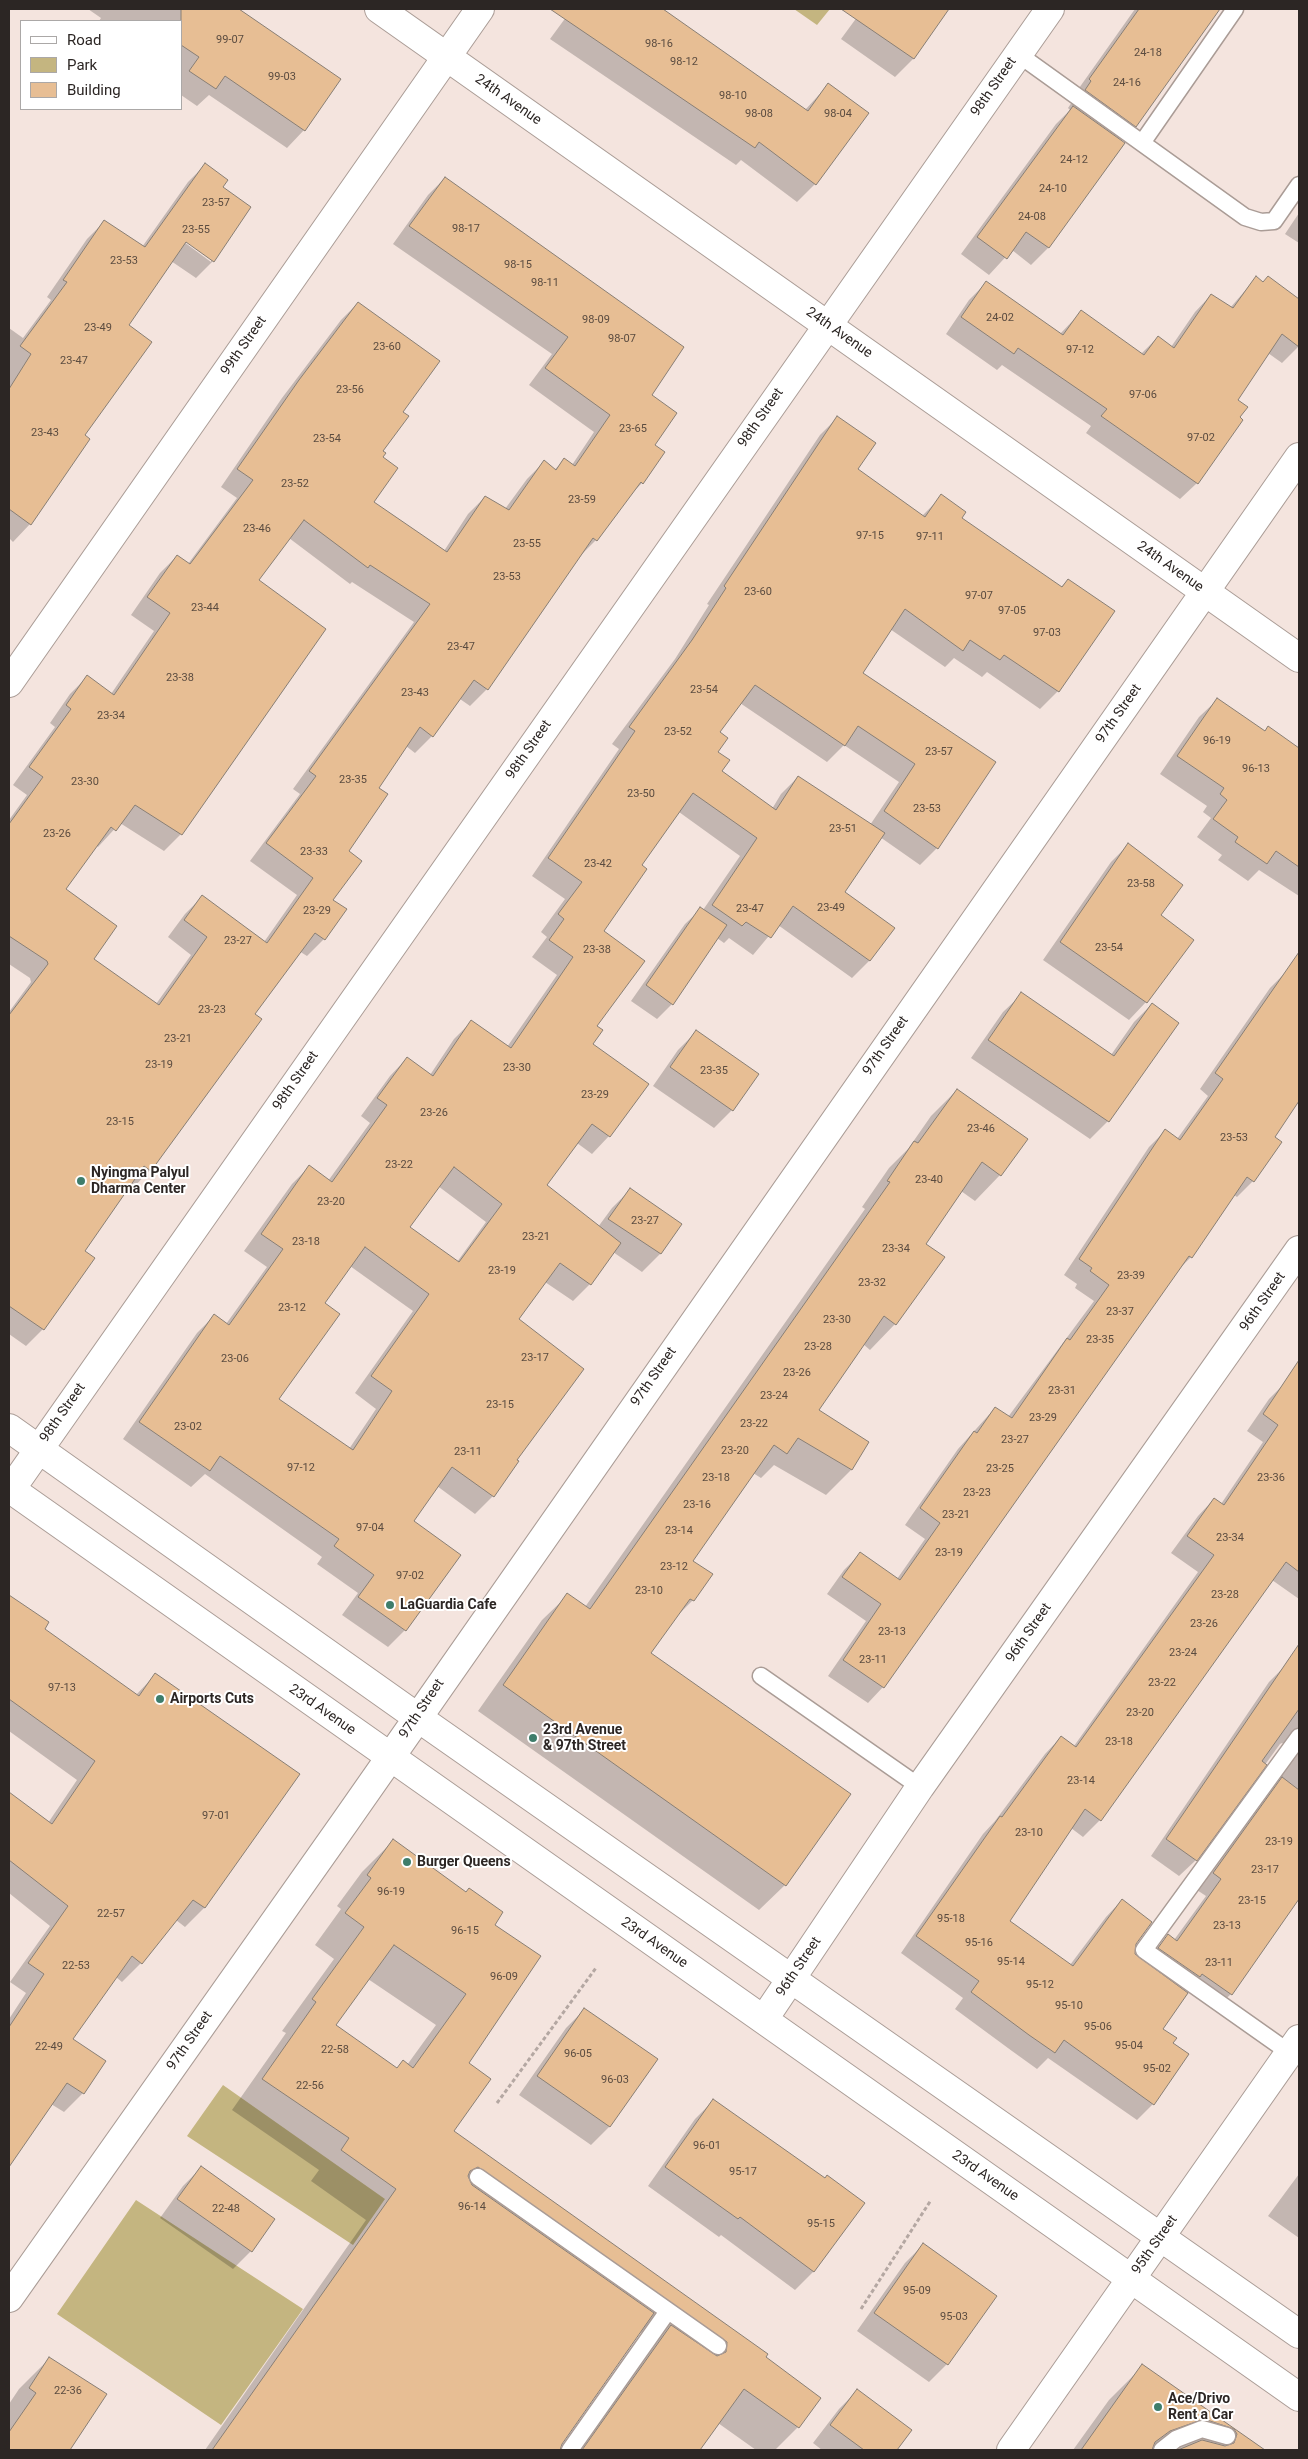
<!DOCTYPE html>
<style>
body{margin:0}
#map{position:relative;width:1308px;height:2459px;overflow:hidden;background:#f4e4de;font-family:Roboto,sans-serif}
canvas{display:block}
.frame{position:absolute;inset:0;border:10px solid #2c2624;pointer-events:none}
.legend{position:absolute;left:20px;top:20px;width:162px;height:90px;box-sizing:border-box;background:#fff;border:1px solid #aba8a7;margin:0;padding:6px 9px;list-style:none;font-size:15px;color:#2c2624}
.legend li{display:flex;align-items:center;gap:10px;height:25px}
.legend b{width:25px;border:1px solid #aba8a7}
</style>
<div id="map">
<canvas width="1308" height="2459"></canvas>
<div class="frame"></div>
<ul class="legend">
<li><b style="height:6px;background:#fff"></b>Road</li>
<li><b style="height:14px;background:#c4b580"></b>Park</li>
<li><b style="height:14px;background:#e7be94"></b>Building</li>
</ul>
</div>
<script>
const g = document.querySelector('canvas').getContext('2d');
g.lineJoin = 'round';
function paint(path, color) {
  g.fillStyle = color;
  g.fill(path, 'evenodd');
}
function toPath(rows) {
  const path = new Path2D();
  for (const r of rows) {
    path.moveTo(r[0], r[1]);
    for (let i = 2; i < r.length; i += 2) path.lineTo(r[i], r[i + 1]);
  }
  return path;
}
function strokePath(path, color, width, dash) {
  g.strokeStyle = color;
  g.lineWidth = width;
  g.lineCap = dash ? 'butt' : 'round';
  g.setLineDash(dash || []);
  g.stroke(path);
}
function drawText(font, color, halo, rows, align = 'center') {
  g.font = font + ' Roboto,sans-serif';
  g.lineWidth = 4;
  g.setLineDash([]);
  g.textBaseline = 'middle';
  g.strokeStyle = halo;
  g.fillStyle = color;
  for (const [text, x, y, turn = 0] of rows) {
    g.save();
    g.translate(x, y);
    g.rotate((+turn || 0) * Math.PI / 180);
    g.textAlign = isNaN(turn) ? turn : align;
    if (halo) g.strokeText(text, 0, 0);
    g.fillText(text, 0, 0);
    g.restore();
  }
}
const green = toPath([
 [794,9,830,9,817,25],
 [223,2085,385,2199,353,2245,187,2136],
 [136,2200,303,2309,221,2425,57,2314]
]);
const shadow = toPath([
 [88,9,238,9,339,80,304,130,287,148,209,95,197,106,181,95,181,21,99,21,101,18],
 [572,9,661,9,805,110,828,85,815,184,797,202,741,160,736,165,550,39],
 [863,9,948,9,913,59,895,77,841,39],
 [1135,9,1218,9,1135,126,1120,141,1124,144,1048,248,1031,265,1012,250,989,275,961,254,1056,124,1070,110,1068,108,1074,99,1072,98],
 [205,165,222,188,213,261,196,278,171,261,127,325,83,435,30,524,13,542,9,538,9,328,23,338,51,300,47,297,87,239,104,222,142,247,188,182],
 [181,237,211,258,211,262,180,239],
 [445,178,650,396,653,446,642,483,628,497,596,540,579,557,487,689,470,706,460,699,432,736,415,753,406,746,377,788,347,851,332,900,345,909,324,939,307,956,299,951,253,1015,166,1149,150,1170,133,1188,130,1185,83,1251,43,1329,26,1346,9,1334,9,1012,31,982,30,978,9,964,9,820,27,795,13,785,55,727,50,723,70,694,87,677,111,694,154,631,131,615,160,573,177,556,188,564,237,498,221,487,282,398,341,320,358,303,402,412,381,451,372,503,444,551,468,514,485,497,505,509,527,479,544,462,554,470,565,460,572,465,594,432,529,385,552,354,393,244,428,195],
 [289,538,350,584,352,582,414,622,293,789,300,794,250,861,297,895,264,942,202,897,185,914,168,937,191,955,156,1004,92,959,64,890,96,845,98,847,120,823,164,851,181,834,257,581],
 [1299,213,1299,243,1285,234],
 [1256,278,1263,283,1268,278,1299,301,1299,346,1282,363,1268,353,1236,400,1197,483,1180,499,1086,433,1091,426,1002,365,997,370,946,334,969,300,986,283,1060,334,1081,312,1141,354,1158,337,1171,347,1195,312,1211,295,1230,308],
 [837,418,856,470,922,516,942,496,960,519,1060,588,1068,580,1113,612,1058,691,1040,709,987,672,982,677,954,658,945,667,890,629,861,673,994,762,937,848,920,865,880,837,843,893,870,960,852,978,778,925,753,955,729,938,724,943,717,938,672,1004,657,1019,631,1001,685,924,701,909,703,910,740,856,679,812,640,866,602,932,596,1026,592,1044,647,1084,609,1136,592,1154,577,1143,546,1186,598,1227,612,1208,630,1190,680,1225,660,1254,642,1272,613,1252,590,1284,573,1301,545,1282,517,1320,517,1462,493,1496,475,1514,437,1486,412,1521,405,1630,388,1647,342,1615,358,1593,317,1564,322,1557,205,1474,191,1487,123,1439,197,1333,214,1316,226,1324,267,1267,244,1251,292,1184,309,1167,328,1181,370,1123,361,1116,390,1076,407,1058,430,1075,454,1039,471,1022,507,1047,557,975,532,957,547,937,541,932,565,899,532,876,619,749,612,744,675,659,709,605,707,604,820,435],
 [740,703,827,762,844,745,899,782,870,825,798,777,781,794,772,809,721,771,716,752,718,732],
 [438,1186,486,1222,457,1262,408,1227],
 [350,1266,413,1311,355,1393,376,1409,349,1449,277,1399,324,1304],
 [1217,700,1264,732,1268,728,1299,750,1299,896,1259,870,1248,881,1218,860,1222,855,1197,837,1211,818,1203,812,1207,806,1160,774,1199,717],
 [1128,845,1159,915,1192,940,1146,1002,1129,1020,1043,960,1111,862],
 [1286,972,1299,981,1299,1098,1273,1137,1253,1181,1237,1197,1234,1195,1191,1257,1176,1272,883,1687,868,1703,828,1676,866,1621,827,1594,844,1570,860,1554,897,1579,925,1539,905,1525,958,1449,995,1408,1008,1417,1094,1301,1075,1288,1077,1284,1064,1275,1149,1147,1165,1131,1177,1139,1208,1096,1200,1089,1270,988],
 [1022,994,1111,1055,1134,1022,1152,1004,1108,1121,1090,1139,971,1058,1003,1012],
 [696,1032,757,1074,732,1110,714,1128,653,1086,678,1050],
 [957,1090,1000,1175,975,1201,961,1191,925,1244,895,1324,870,1350,863,1344,817,1410,868,1442,851,1470,826,1495,774,1465,761,1478,753,1473,691,1561,693,1600,673,1620,650,1653,785,1885,759,1910,478,1711,542,1620,568,1595,585,1607,865,1209,862,1207,889,1168,908,1149,931,1116],
 [1299,1382,1299,1599,1272,1580,1100,1820,1083,1837,1071,1828,1008,1922,1070,1965,1106,1917,1122,1900,1134,1944,1134,1955,1144,1963,1168,1935,1174,1940,1206,1896,1197,1890,1292,1749,1282,1743,1280,1744,1196,1860,1179,1876,1151,1856,1269,1682,1286,1665,1299,1646,1299,1897,1231,1994,1214,2010,1188,1992,1161,2029,1153,2104,1137,2120,1048,2058,1037,2069,1012,2051,955,2009,963,1998,901,1953,983,1834,995,1821,1045,1754,1061,1737,1074,1746,1198,1572,1171,1553,1198,1516,1214,1499,1221,1504,1263,1442,1247,1431,1269,1399,1285,1383,1294,1389],
 [10,1597,43,1629,136,1695,156,1674,298,1775,204,1908,185,1927,176,1920,141,1963,122,1982,116,1977,71,2040,83,2093,64,2112,51,2104,23,2144,9,2158,9,2019,26,1993,10,1982,50,1926,9,1893,9,1794,48,1823,77,1780,9,1731],
 [393,1841,493,1925,452,2131,819,2398,798,2427,775,2450,756,2450,718,2423,699,2450,574,2450,655,2342,640,2331,561,2444,560,2450,205,2450,366,2220,311,2181,319,2170,232,2110,286,2033,282,2031,334,1959,315,1945,341,1909,337,1906,362,1872],
 [368,1979,436,2025,407,2065,396,2069,334,2026],
 [584,2010,656,2060,609,2127,591,2145,519,2095,566,2028],
 [713,2101,824,2180,863,2204,813,2272,795,2290,721,2235,719,2237,648,2186,695,2119],
 [201,2168,273,2219,251,2251,233,2269,160,2218,183,2186],
 [1299,2174,1299,2238,1268,2216],
 [923,2245,995,2296,947,2364,929,2382,857,2331,905,2263],
 [50,2358,105,2394,69,2450,9,2450,9,2404,19,2389],
 [1143,2366,1263,2450,1073,2450,1109,2400],
 [857,2391,910,2431,896,2450,822,2450,813,2443,839,2409]
]);
const building = toPath([
 [181,9,239,9,341,79,305,131,225,76,216,89,189,71,199,57,181,45,181,9],
 [550,9,663,9,808,111,828,83,869,113,816,185,759,142,755,148,550,9],
 [841,9,949,9,914,59,841,9],
 [1139,9,1220,9,1136,127,1085,90,1091,81,1089,79,1139,9],
 [1073,106,1125,143,1049,248,1026,232,1007,259,977,237,1073,106],
 [205,163,228,180,223,187,251,207,214,262,186,242,129,325,152,342,85,435,90,439,31,525,9,509,9,389,31,354,20,346,67,282,63,280,104,220,145,247,205,163],
 [445,177,684,347,652,395,677,413,655,445,665,452,643,484,641,482,597,541,593,538,488,690,474,680,433,737,420,727,379,788,388,794,349,851,362,861,333,900,347,909,325,940,315,933,255,1014,262,1019,167,1149,151,1171,144,1166,85,1251,95,1258,44,1330,9,1306,9,1015,48,964,47,961,9,936,9,824,43,777,29,767,71,709,66,705,87,675,114,695,170,613,147,597,177,555,190,564,253,480,237,469,299,380,358,302,440,361,403,412,409,416,383,451,386,453,383,457,398,468,374,502,447,552,485,496,509,510,544,460,556,470,564,458,575,466,610,415,545,368,568,337,409,226,445,177],
 [304,520,368,568,370,565,430,604,309,771,316,776,266,843,313,878,267,943,202,895,184,920,207,937,159,1005,94,959,117,926,66,889,111,827,116,831,135,805,182,835,326,629,259,580,304,520],
 [1256,276,1263,282,1268,276,1299,299,1299,347,1282,334,1238,400,1248,407,1240,417,1243,420,1198,484,1101,416,1107,409,1018,348,1014,354,961,317,986,281,1063,335,1081,310,1144,355,1158,336,1174,348,1211,294,1233,308,1256,276],
 [837,416,876,443,858,469,925,517,941,494,966,512,962,518,1062,587,1068,579,1115,611,1059,692,1004,655,1000,660,970,640,963,651,905,609,863,673,996,762,938,849,884,811,915,764,858,726,845,746,755,685,720,732,728,738,718,752,730,760,722,771,776,810,798,776,885,833,845,892,895,928,870,961,793,906,771,938,746,922,742,926,712,905,757,838,693,793,642,865,647,869,604,931,645,961,597,1026,603,1030,593,1044,649,1084,610,1137,592,1124,547,1185,621,1243,591,1285,560,1263,519,1319,584,1369,517,1460,519,1461,494,1497,452,1467,414,1521,461,1555,406,1631,358,1597,374,1575,334,1546,339,1539,220,1456,210,1471,139,1422,214,1314,229,1325,283,1249,261,1234,309,1165,332,1182,387,1105,377,1098,407,1057,433,1076,471,1020,511,1048,573,957,549,940,564,919,558,914,582,882,548,858,635,731,629,727,692,640,726,588,724,586,837,416],
 [454,1167,502,1204,459,1262,410,1227,454,1167],
 [365,1247,429,1294,371,1376,392,1391,353,1450,279,1399,340,1314,325,1303,365,1247],
 [1217,698,1265,731,1268,726,1299,748,1299,867,1276,851,1267,864,1235,842,1238,837,1213,819,1227,800,1220,794,1224,788,1177,756,1217,698],
 [1128,843,1183,885,1161,915,1194,940,1147,1003,1060,942,1128,843],
 [700,907,727,925,673,1005,646,985,700,907],
 [1299,952,1299,1101,1275,1137,1282,1142,1254,1182,1247,1177,1192,1258,1189,1256,884,1688,843,1660,881,1604,842,1577,860,1552,900,1580,940,1523,920,1508,974,1431,977,1433,995,1407,1012,1418,1067,1338,1070,1340,1109,1285,1090,1271,1092,1268,1079,1259,1165,1129,1180,1140,1223,1079,1215,1073,1299,952],
 [1021,992,1114,1056,1152,1003,1179,1023,1109,1122,988,1040,1021,992],
 [696,1030,759,1074,733,1111,670,1067,696,1030],
 [957,1089,1028,1139,1001,1176,982,1162,926,1244,945,1257,896,1325,884,1316,819,1410,869,1442,852,1470,798,1438,787,1454,774,1445,693,1561,713,1574,694,1601,690,1599,651,1653,851,1794,786,1886,503,1685,567,1593,590,1609,890,1182,887,1181,914,1141,918,1143,957,1089],
 [630,1188,682,1224,661,1254,608,1219,630,1188],
 [1299,1360,1299,1572,1286,1562,1101,1821,1085,1809,1010,1921,1073,1966,1122,1899,1152,1922,1136,1944,1135,1954,1188,1993,1163,2029,1177,2038,1173,2043,1189,2054,1154,2105,1064,2040,1055,2053,1029,2035,971,1992,979,1981,916,1936,1000,1816,1002,1817,1061,1736,1076,1747,1214,1555,1187,1536,1214,1498,1224,1505,1278,1425,1263,1414,1299,1360],
 [9,1595,49,1622,45,1629,139,1696,155,1673,300,1774,205,1908,193,1900,142,1964,132,1956,73,2039,106,2061,84,2094,67,2083,9,2167,9,2027,44,1974,28,1963,68,1906,9,1860,9,1792,52,1824,95,1761,9,1699,9,1595],
 [1299,1644,1299,1709,1262,1761,1267,1765,1197,1861,1166,1839,1299,1644],
 [1282,1777,1299,1790,1299,1899,1232,1995,1202,1974,1200,1977,1158,1948,1168,1934,1177,1941,1221,1879,1213,1873,1282,1777],
 [393,1839,466,1892,469,1888,503,1912,495,1925,541,1956,469,2063,491,2079,454,2131,768,2354,766,2357,821,2398,799,2428,744,2389,700,2450,582,2450,671,2325,717,2356,726,2352,727,2342,478,2167,470,2171,468,2176,472,2185,654,2313,562,2444,560,2450,212,2450,396,2189,341,2150,349,2138,262,2079,316,2002,312,1999,364,1927,345,1913,371,1878,367,1875,393,1839],
 [394,1945,466,1994,413,2068,403,2060,397,2068,336,2025,394,1945],
 [584,2008,658,2059,610,2127,537,2076,584,2008],
 [713,2099,825,2178,827,2175,865,2203,814,2272,740,2217,738,2219,665,2167,713,2099],
 [201,2166,275,2219,252,2252,177,2199,201,2166],
 [923,2243,997,2296,948,2365,874,2313,923,2243],
 [49,2357,107,2394,70,2450,9,2450,9,2432,36,2393,29,2388,49,2357],
 [1142,2364,1265,2450,1178,2450,1202,2440,1225,2446,1234,2443,1237,2434,1234,2429,1204,2419,1170,2431,1155,2442,1152,2450,1081,2450,1142,2364],
 [857,2389,912,2430,897,2450,864,2450,830,2425,857,2389]
]);
const path = toPath([
 [497,2103,596,1968],
 [861,2309,931,2200]
]);
const lane = toPath([
 [1018,54,1245,217,1261,222,1274,221,1299,185],
 [1142,143,1235,9],
 [761,1676,920,1787],
 [1290,2053,1144,1950,1299,1737],
 [478,2177,718,2346],
 [570,2450,668,2311],
 [1162,2450,1176,2439,1202,2429,1227,2436]
]);
const street = toPath([
 [379,9,1299,658],
 [9,683,480,9],
 [9,1428,417,1717,1299,2334],
 [9,1488,1299,2397],
 [9,1492,1050,9],
 [764,2019,920,1787,1299,1250],
 [9,2298,345,1822,1299,457],
 [1011,2450,1299,2039]
]);
const markers = [
 [81,1181,5,"#3e7d6b"],
 [390,1605,5,"#3e7d6b"],
 [160,1699,5,"#3e7d6b"],
 [533,1738,5,"#3e7d6b"],
 [407,1862,5,"#3e7d6b"],
 [1158,2407,5,"#3e7d6b"]
];
const numberNames = [
 ["99-07",230,40],
 ["98-16",659,44],
 ["24-18",1148,53],
 ["98-12",684,62],
 ["99-03",282,77],
 ["24-16",1127,83],
 ["98-10",733,96],
 ["98-08",759,114],
 ["98-04",838,114],
 ["24-12",1074,160],
 ["24-10",1053,189],
 ["23-57",216,203],
 ["24-08",1032,217],
 ["98-17",466,229],
 ["23-55",196,230],
 ["23-53",124,261],
 ["98-15",518,265],
 ["98-11",545,283],
 ["24-02",1000,318],
 ["98-09",596,320],
 ["23-49",98,328],
 ["98-07",622,339],
 ["23-60",387,347],
 ["97-12",1080,350],
 ["23-47",74,361],
 ["23-56",350,390],
 ["97-06",1143,395],
 ["23-65",633,429],
 ["23-43",45,433],
 ["97-02",1201,438],
 ["23-54",327,439],
 ["23-52",295,484],
 ["23-59",582,500],
 ["23-46",257,529],
 ["97-15",870,536],
 ["97-11",930,537],
 ["23-55",527,544],
 ["23-53",507,577],
 ["23-60",758,592],
 ["97-07",979,596],
 ["23-44",205,608],
 ["97-05",1012,611],
 ["97-03",1047,633],
 ["23-47",461,647],
 ["23-38",180,678],
 ["23-54",704,690],
 ["23-43",415,693],
 ["23-34",111,716],
 ["23-52",678,732],
 ["96-19",1217,741],
 ["23-57",939,752],
 ["96-13",1256,769],
 ["23-35",353,780],
 ["23-30",85,782],
 ["23-50",641,794],
 ["23-53",927,809],
 ["23-51",843,829],
 ["23-26",57,834],
 ["23-33",314,852],
 ["23-42",598,864],
 ["23-58",1141,884],
 ["23-49",831,908],
 ["23-47",750,909],
 ["23-29",317,911],
 ["23-27",238,941],
 ["23-54",1109,948],
 ["23-38",597,950],
 ["23-23",212,1010],
 ["23-21",178,1039],
 ["23-19",159,1065],
 ["23-30",517,1068],
 ["23-35",714,1071],
 ["23-29",595,1095],
 ["23-26",434,1113],
 ["23-15",120,1122],
 ["23-46",981,1129],
 ["23-53",1234,1138],
 ["23-22",399,1165],
 ["23-40",929,1180],
 ["23-20",331,1202],
 ["23-27",645,1221],
 ["23-21",536,1237],
 ["23-18",306,1242],
 ["23-34",896,1249],
 ["23-19",502,1271],
 ["23-39",1131,1276],
 ["23-32",872,1283],
 ["23-12",292,1308],
 ["23-37",1120,1312],
 ["23-30",837,1320],
 ["23-35",1100,1340],
 ["23-28",818,1347],
 ["23-17",535,1358],
 ["23-06",235,1359],
 ["23-26",797,1373],
 ["23-31",1062,1391],
 ["23-24",774,1396],
 ["23-15",500,1405],
 ["23-29",1043,1418],
 ["23-22",754,1424],
 ["23-02",188,1427],
 ["23-27",1015,1440],
 ["23-20",735,1451],
 ["23-11",468,1452],
 ["97-12",301,1468],
 ["23-25",1000,1469],
 ["23-18",716,1478],
 ["23-36",1271,1478],
 ["23-23",977,1493],
 ["23-16",697,1505],
 ["23-21",956,1515],
 ["97-04",370,1528],
 ["23-14",679,1531],
 ["23-34",1230,1538],
 ["23-19",949,1553],
 ["23-12",674,1567],
 ["97-02",410,1576],
 ["23-10",649,1591],
 ["23-28",1225,1595],
 ["23-26",1204,1624],
 ["23-13",892,1632],
 ["23-24",1183,1653],
 ["23-11",873,1660],
 ["23-22",1162,1683],
 ["97-13",62,1688],
 ["23-20",1140,1713],
 ["23-18",1119,1742],
 ["23-14",1081,1781],
 ["97-01",216,1816],
 ["23-10",1029,1833],
 ["23-19",1279,1842],
 ["23-17",1265,1870],
 ["96-19",391,1892],
 ["23-15",1252,1901],
 ["22-57",111,1914],
 ["95-18",951,1919],
 ["23-13",1227,1926],
 ["96-15",465,1931],
 ["95-16",979,1943],
 ["95-14",1011,1962],
 ["23-11",1219,1963],
 ["22-53",76,1966],
 ["96-09",504,1977],
 ["95-12",1040,1985],
 ["95-10",1069,2006],
 ["95-06",1098,2027],
 ["95-04",1129,2046],
 ["22-49",49,2047],
 ["22-58",335,2050],
 ["96-05",578,2054],
 ["95-02",1157,2069],
 ["96-03",615,2080],
 ["22-56",310,2086],
 ["96-01",707,2146],
 ["95-17",743,2172],
 ["96-14",472,2207],
 ["22-48",226,2209],
 ["95-15",821,2224],
 ["95-09",917,2291],
 ["95-03",954,2317],
 ["22-36",68,2391]
];
const streetNames = [
 ["98th Street",994,87,-55],
 ["24th Avenue",508,100,35],
 ["24th Avenue",839,333,35],
 ["99th Street",244,346,-55],
 ["98th Street",761,418,-55],
 ["24th Avenue",1170,567,35],
 ["97th Street",1119,714,-55],
 ["98th Street",529,750,-55],
 ["97th Street",886,1046,-55],
 ["98th Street",296,1081,-55],
 ["96th Street",1263,1302,-55],
 ["97th Street",654,1377,-55],
 ["98th Street",63,1413,-55],
 ["96th Street",1029,1633,-55],
 ["97th Street",422,1709,-56],
 ["23rd Avenue",322,1710,35],
 ["23rd Avenue",654,1943,35],
 ["96th Street",799,1967,-56],
 ["97th Street",190,2041,-55],
 ["23rd Avenue",985,2176,35],
 ["95th Street",1155,2245,-55]
];
const poiNames = [
 ["Nyingma Palyul",91,1173],
 ["Dharma Center",91,1189],
 ["LaGuardia Cafe",400,1605],
 ["Airports Cuts",170,1699],
 ["23rd Avenue",543,1730],
 ["& 97th Street",543,1746],
 ["Burger Queens",417,1862],
 ["Ace/Drivo",1168,2399],
 ["Rent a Car",1168,2415]
];
paint(green, '#c4b580');
paint(shadow, '#0003');
paint(building, '#e7be94');
strokePath(building, '#887e74', 1);
strokePath(lane, '#aa9c96', 19);
strokePath(street, '#aa9c96', 30);
strokePath(path, '#b4a7a2', 3, [4, 2.5]);
strokePath(lane, '#fff', 16);
strokePath(street, '#fff', 28);
for (const [x, y, r, color] of markers) {
  const dot = new Path2D();
  dot.arc(x, y, r, 0, 2 * Math.PI);
  g.fillStyle = color;
  g.fill(dot);
  strokePath(dot, '#fff', 2);
}
drawText('11px', '#5b4c40', null, numberNames);
drawText('14px', '#2c2624', '#fff', streetNames);
drawText('bold 14px', '#2c2624', '#fff', poiNames, 'left');
</script>
